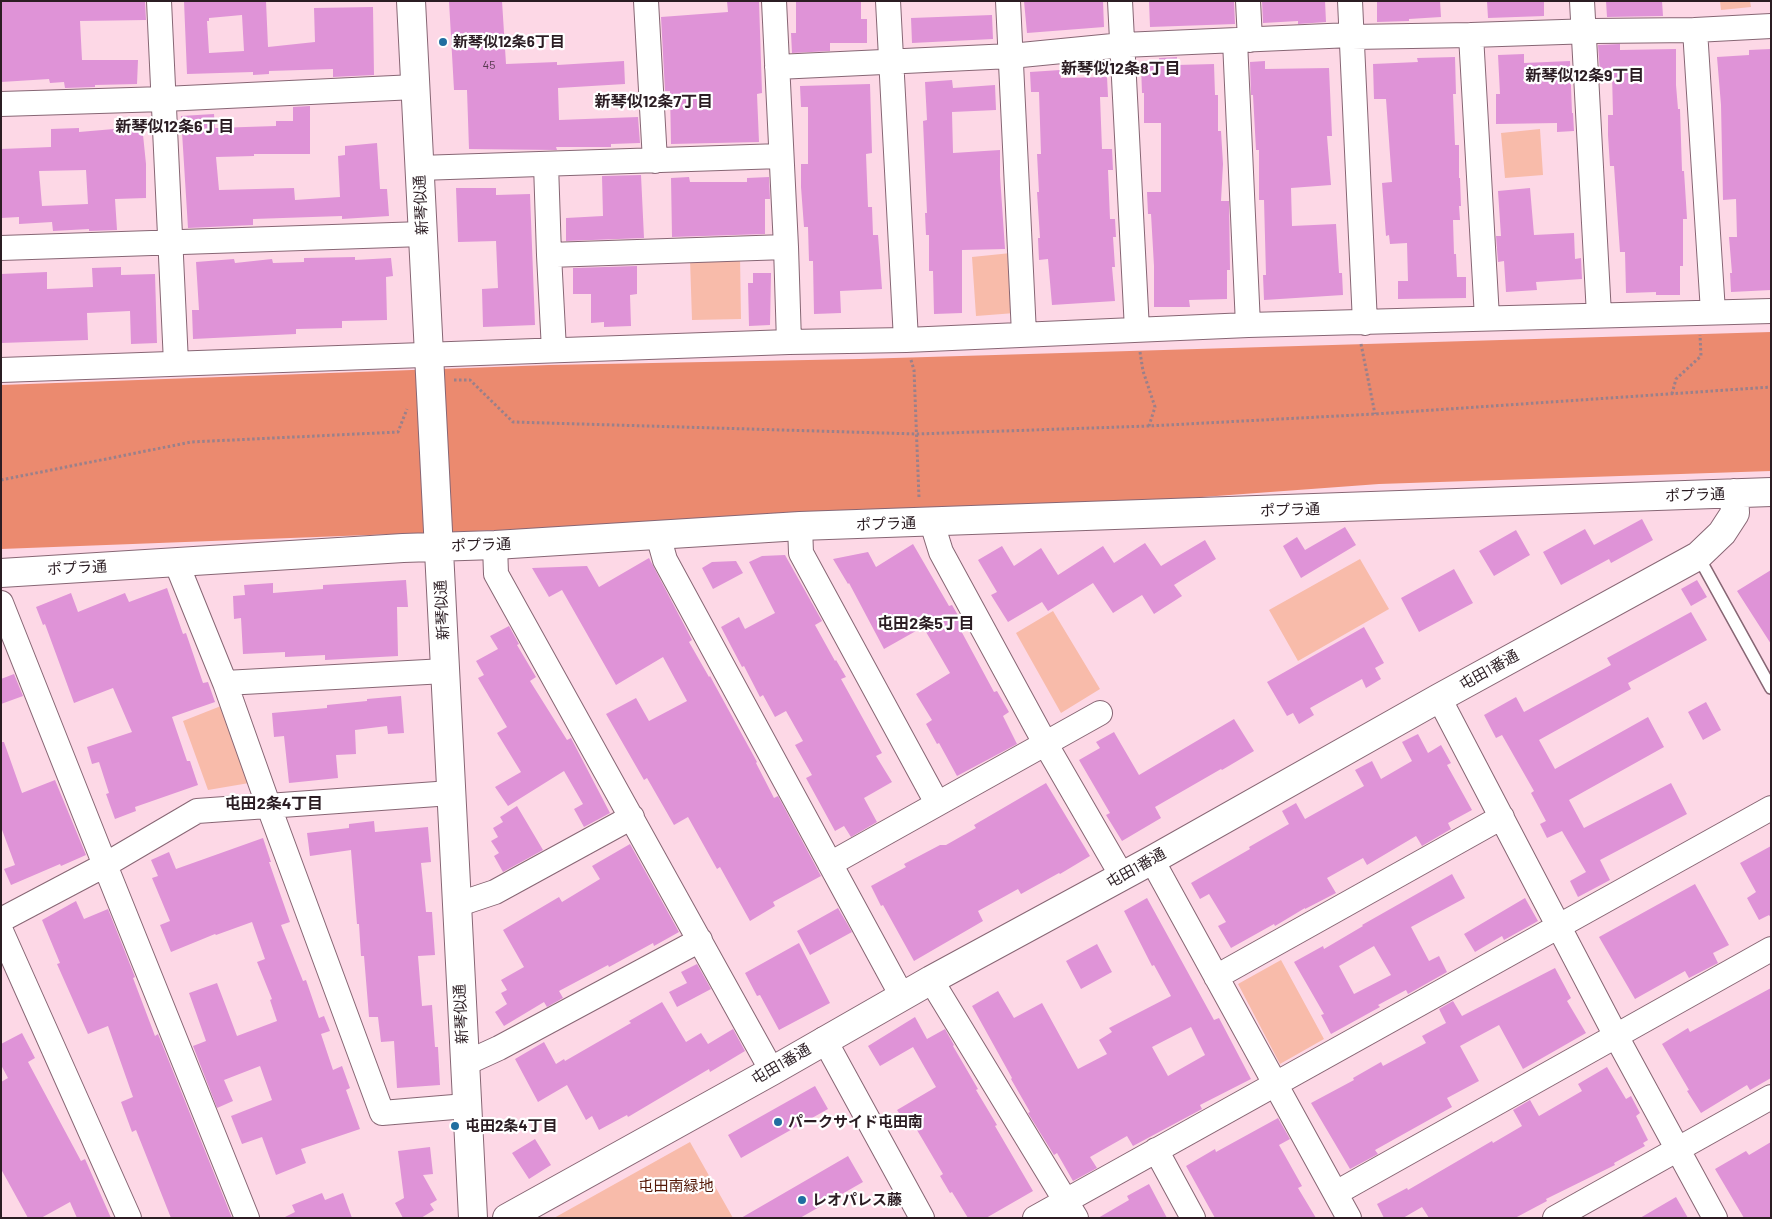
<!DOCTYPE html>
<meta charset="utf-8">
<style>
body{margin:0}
#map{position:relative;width:1772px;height:1219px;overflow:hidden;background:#fdd8e6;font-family:Barlow,sans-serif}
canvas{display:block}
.frame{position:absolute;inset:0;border:2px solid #2b1d23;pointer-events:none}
</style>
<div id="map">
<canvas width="1772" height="1219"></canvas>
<div class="frame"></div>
</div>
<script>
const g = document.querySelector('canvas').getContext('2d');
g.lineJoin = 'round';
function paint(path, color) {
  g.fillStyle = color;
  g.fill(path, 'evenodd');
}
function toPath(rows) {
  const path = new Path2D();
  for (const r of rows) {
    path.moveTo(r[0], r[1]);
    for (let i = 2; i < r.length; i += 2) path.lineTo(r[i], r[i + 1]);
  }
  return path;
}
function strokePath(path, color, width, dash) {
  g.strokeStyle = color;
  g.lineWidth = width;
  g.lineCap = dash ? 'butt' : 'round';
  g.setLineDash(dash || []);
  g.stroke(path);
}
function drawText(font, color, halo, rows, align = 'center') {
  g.font = font + ' Barlow,"Noto Sans JP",sans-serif';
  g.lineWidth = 4.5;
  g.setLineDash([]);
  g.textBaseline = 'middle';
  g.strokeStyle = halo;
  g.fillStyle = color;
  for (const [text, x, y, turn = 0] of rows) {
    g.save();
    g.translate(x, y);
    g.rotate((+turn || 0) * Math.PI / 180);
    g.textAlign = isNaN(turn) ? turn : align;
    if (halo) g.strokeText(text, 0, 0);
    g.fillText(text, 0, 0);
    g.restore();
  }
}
const green = toPath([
 [1720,1,1750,1,1751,7,1721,10],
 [1540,129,1543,175,1505,178,1501,133],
 [1011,253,1015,313,976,316,972,257],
 [740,256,741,319,692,320,690,259],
 [1360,559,1389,609,1298,661,1269,610],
 [1053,611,1100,689,1061,713,1016,633],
 [226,704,255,782,208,790,183,721],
 [1281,960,1324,1039,1280,1064,1238,984],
 [690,1142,733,1218,554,1218]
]);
const forest = toPath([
 [1771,332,1771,471,1379,484,1026,510,1,549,1,385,549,365,860,359]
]);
const building = toPath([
 [1,1,145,1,146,20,80,21,82,60,138,60,137,84,95,85,95,87,65,88,64,82,50,83,49,79,1,82],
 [184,1,266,1,268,47,315,42,314,8,373,7,374,75,333,77,333,69,269,71,269,74,253,75,253,72,187,74],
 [242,15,244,51,209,53,207,21,209,21,209,18],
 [449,1,502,1,506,64,557,62,557,65,624,61,625,84,558,88,559,120,638,117,640,143,611,144,611,147,556,147,557,150,469,149,467,90,454,90],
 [727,1,759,1,762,93,757,94,759,142,671,144,670,91,665,91,661,17,728,12],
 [796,1,861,1,861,19,867,19,867,43,830,43,830,51,792,53,791,33,796,33],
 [1024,1,1103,1,1104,27,1027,33],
 [1149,1,1234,2,1235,24,1150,27],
 [1262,1,1325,1,1326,22,1298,24,1298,21,1263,23],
 [1377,1,1440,1,1441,17,1409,19,1409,21,1377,22],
 [1487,1,1544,1,1544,16,1488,18],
 [1606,1,1662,1,1663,16,1607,17],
 [992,15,993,39,912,43,911,18],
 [1620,44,1620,50,1676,49,1676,85,1678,109,1680,109,1682,171,1684,171,1687,219,1683,219,1683,266,1680,266,1680,295,1656,295,1656,292,1626,293,1625,252,1620,252,1614,166,1610,166,1608,135,1608,115,1613,115,1612,73,1600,73,1598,45],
 [1771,49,1771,290,1731,292,1730,273,1732,273,1729,237,1737,237,1736,199,1723,200,1721,105,1717,57,1749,55,1749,50],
 [1524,54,1524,63,1570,61,1572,113,1573,113,1574,131,1557,132,1557,123,1496,124,1496,94,1500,94,1498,55],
 [1177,57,1177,65,1214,64,1215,95,1218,95,1218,131,1221,131,1223,164,1221,201,1229,201,1230,270,1227,270,1227,299,1189,300,1190,307,1154,307,1154,266,1151,214,1148,214,1147,192,1161,192,1161,123,1144,123,1144,93,1142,93,1141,66,1160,65,1159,58],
 [1455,57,1456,94,1453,94,1455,145,1459,145,1459,178,1460,178,1461,206,1459,206,1460,220,1453,220,1454,254,1456,254,1457,277,1466,277,1466,298,1398,299,1398,281,1408,281,1407,243,1390,244,1389,235,1386,236,1382,183,1392,182,1386,99,1374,99,1373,64,1418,62,1417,58],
 [1265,61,1265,69,1329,68,1332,136,1327,136,1331,185,1291,188,1292,226,1336,224,1339,273,1342,273,1343,295,1264,300,1263,275,1266,275,1264,200,1259,200,1259,150,1256,150,1253,95,1251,95,1250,62],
 [1060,70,1061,78,1107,77,1108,97,1100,97,1102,149,1112,149,1113,170,1108,170,1110,219,1115,219,1116,237,1113,237,1115,267,1112,267,1115,301,1052,305,1048,259,1039,260,1038,238,1040,238,1037,192,1039,192,1037,154,1041,154,1039,92,1031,92,1030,72],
 [952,80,953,88,995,85,996,110,952,112,953,153,1000,150,1000,176,1005,249,962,250,962,313,934,314,933,271,929,271,929,235,926,235,925,213,927,213,923,121,927,120,925,82],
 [870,84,872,153,866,154,868,207,872,207,873,235,878,235,882,289,840,291,841,313,814,314,813,261,809,261,808,227,804,227,801,187,801,164,808,164,808,107,801,107,800,86],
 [310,106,310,154,254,154,254,156,216,157,219,190,294,188,295,200,340,197,338,156,345,155,345,146,377,143,380,189,387,189,389,216,342,219,342,216,253,219,253,225,188,228,181,116,214,114,215,128,276,126,276,121,293,121,293,107],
 [142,125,146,164,146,198,115,199,117,230,89,231,89,229,53,231,52,222,19,224,19,217,1,218,1,149,51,147,51,129,79,128,79,132,114,129,114,127],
 [86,170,88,204,42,206,39,171],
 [641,175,644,238,566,241,566,218,603,216,602,176],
 [689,177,690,182,747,182,747,178,769,177,770,199,765,199,765,234,672,237,671,178],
 [456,188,496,188,496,195,530,194,535,325,483,327,482,289,498,288,496,241,458,242],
 [1530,188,1534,235,1574,233,1575,259,1581,258,1582,279,1536,282,1537,290,1506,292,1504,261,1498,262,1496,236,1501,236,1498,191],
 [355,257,355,260,391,258,393,276,386,277,387,320,342,321,342,328,296,329,296,334,193,339,192,310,199,310,196,262,234,259,235,263,272,259,273,263,304,262,304,258],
 [637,266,637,294,630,295,631,326,604,327,604,322,591,323,591,294,573,294,573,268],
 [121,267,121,275,155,274,157,343,131,344,130,311,87,313,88,340,1,343,1,274,47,272,47,289,93,287,92,268],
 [753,273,771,273,770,325,749,326,748,283,753,283],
 [1642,519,1653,540,1611,563,1609,559,1561,585,1543,552,1585,529,1594,545],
 [1345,527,1356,545,1301,578,1283,546,1297,537,1305,550],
 [1516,530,1530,555,1494,576,1479,551],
 [1205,540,1216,559,1174,585,1182,596,1154,614,1142,595,1113,613,1093,583,1048,611,1042,602,1008,622,991,595,997,592,978,560,1002,546,1014,566,1041,548,1058,575,1103,546,1114,563,1145,543,1161,566],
 [913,544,949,606,952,605,963,624,959,627,994,692,997,691,1009,712,1003,716,1017,744,957,776,939,743,937,744,926,724,932,720,916,694,950,673,932,642,923,627,884,649,849,583,848,584,833,559,868,552,876,567],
 [785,555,822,621,815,625,835,661,836,660,846,677,841,679,882,753,876,756,892,782,864,798,877,822,851,837,844,826,835,831,806,778,812,775,795,745,803,741,786,711,775,717,763,695,760,697,744,666,742,667,721,627,739,617,745,629,775,613,749,562,762,556],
 [649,558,692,640,689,642,709,677,710,676,757,762,756,763,774,798,778,796,821,876,773,902,775,906,750,921,720,867,717,869,688,817,674,825,647,778,644,780,606,714,636,698,649,721,687,701,663,657,616,685,562,590,549,597,532,568,587,566,599,587],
 [736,561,743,573,713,589,702,568,712,562],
 [1454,569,1473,603,1419,632,1401,598],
 [1771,570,1771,644,1737,591],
 [406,580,408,607,397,607,398,656,325,660,325,655,285,657,285,652,243,654,241,618,234,619,233,596,245,595,244,585,273,583,273,593,323,589,323,585],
 [1697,580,1707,597,1691,606,1681,589],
 [167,588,183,634,186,633,203,683,208,682,215,702,172,717,187,761,190,761,198,785,135,807,136,811,115,819,106,794,109,793,99,762,92,764,87,747,132,732,113,688,74,703,45,624,43,625,36,607,71,593,78,612,125,593,129,602],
 [1691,612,1707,640,1628,683,1631,689,1539,740,1555,769,1648,717,1664,747,1569,800,1584,828,1671,783,1687,814,1600,860,1610,880,1578,897,1570,881,1586,872,1562,831,1547,838,1540,824,1546,821,1531,793,1534,791,1502,735,1496,738,1484,715,1516,697,1524,712,1611,665,1607,658],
 [509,626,519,644,517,645,536,677,530,681,567,740,571,738,610,813,584,827,574,809,583,804,564,771,508,806,495,787,521,772,497,733,507,727,478,678,484,675,476,661,498,649,490,636],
 [1364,627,1384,663,1375,668,1381,679,1366,688,1362,679,1310,708,1314,715,1299,724,1293,713,1287,716,1267,682],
 [14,674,23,696,1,704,1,679],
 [401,696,404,733,388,734,387,726,355,730,356,754,336,755,338,778,289,783,284,736,274,737,272,713,327,708,327,705,367,701,367,699],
 [1706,702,1721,730,1703,740,1688,712],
 [1234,719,1254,751,1222,770,1221,769,1155,807,1161,818,1122,841,1106,815,1110,813,1079,760,1100,748,1096,742,1114,732,1139,775],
 [1418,734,1428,753,1441,745,1451,763,1447,765,1472,810,1448,823,1451,829,1422,846,1416,836,1367,865,1363,858,1327,878,1336,893,1305,909,1305,908,1275,926,1274,924,1231,948,1218,926,1226,922,1209,894,1200,899,1191,883,1250,849,1249,847,1289,824,1282,811,1296,803,1305,819,1364,786,1355,770,1372,761,1381,779,1412,761,1402,742],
 [1,742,4,742,22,793,55,780,86,855,61,866,60,864,11,885,4,869,15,865,1,827],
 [1046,783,1090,856,1060,874,1059,873,1021,894,1018,889,978,911,983,921,914,961,883,905,881,906,871,886,906,867,904,864,940,845,946,845,976,828,974,825],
 [517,806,543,850,503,872,494,856,499,853,491,841,498,837,493,828,503,822,500,817],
 [374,821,375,832,428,827,431,862,421,863,426,912,432,912,435,955,418,956,422,1006,432,1005,435,1047,438,1047,440,1085,397,1088,394,1041,381,1042,378,1017,369,1017,364,956,361,956,359,924,357,924,351,850,310,856,307,833,349,828,349,824],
 [263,838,271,862,269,862,290,922,281,925,303,981,306,980,319,1018,324,1016,330,1031,321,1034,333,1070,342,1066,350,1088,346,1090,360,1129,301,1149,306,1163,276,1175,262,1137,242,1144,231,1116,272,1100,260,1066,224,1080,233,1101,217,1108,193,1046,206,1041,189,993,217,983,237,1036,277,1021,270,1000,272,999,257,962,265,959,252,922,216,935,215,934,171,952,160,925,170,921,152,878,158,876,151,860,169,852,176,869],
 [630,844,679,932,654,946,653,943,609,967,608,965,559,991,563,998,547,1007,544,1002,504,1026,495,1012,507,1004,501,993,507,990,501,980,524,967,503,930,559,897,562,902,600,879,592,866],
 [1771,846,1771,918,1769,915,1759,920,1747,898,1756,892,1740,863],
 [1452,874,1465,898,1411,927,1429,961,1439,956,1447,972,1408,994,1406,990,1378,1005,1380,1007,1331,1034,1321,1015,1324,1014,1294,962,1323,946,1324,949,1363,926,1362,925],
 [1374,946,1391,975,1354,994,1339,966],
 [1695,884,1729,945,1713,953,1718,963,1689,978,1685,971,1635,999,1599,937],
 [1147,898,1214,1020,1219,1018,1251,1079,1200,1105,1202,1109,1133,1146,1127,1136,1090,1157,1097,1168,1073,1181,1057,1153,1054,1155,1031,1118,1028,1113,1030,1112,1011,1079,1012,1078,972,1006,998,991,1014,1018,1042,1003,1078,1069,1107,1054,1099,1040,1112,1032,1109,1028,1171,996,1154,965,1152,966,1124,911],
 [1191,1027,1205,1055,1168,1076,1152,1047],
 [1525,898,1538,921,1504,940,1502,936,1475,952,1464,934],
 [76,901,84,919,108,909,135,977,133,978,155,1036,158,1034,232,1218,171,1218,136,1130,132,1132,121,1102,133,1097,108,1026,88,1034,57,964,60,963,42,920],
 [838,908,852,932,810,955,797,931],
 [799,943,830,1003,779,1030,760,995,757,996,745,973],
 [1097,944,1112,972,1081,989,1066,961],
 [697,964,711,989,677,1007,669,992,687,983,681,972],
 [1555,968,1571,998,1567,1001,1586,1033,1523,1069,1499,1025,1460,1046,1479,1081,1447,1098,1452,1107,1375,1150,1378,1154,1350,1169,1311,1103,1354,1080,1353,1078,1381,1062,1383,1066,1426,1043,1422,1036,1446,1023,1439,1009,1453,1001,1462,1016],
 [1771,988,1771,1078,1750,1090,1747,1085,1701,1113,1687,1091,1689,1090,1662,1044,1688,1028,1690,1032],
 [662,1002,686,1042,701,1033,708,1044,733,1029,745,1051,710,1072,709,1069,628,1117,627,1115,599,1130,592,1116,586,1120,567,1085,538,1102,515,1059,544,1042,556,1064,564,1059,565,1061,631,1023,629,1021],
 [915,1017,927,1039,945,1029,954,1045,953,1046,978,1089,976,1090,997,1125,995,1126,1033,1191,986,1218,968,1218,952,1192,950,1193,940,1176,943,1174,914,1125,909,1128,897,1110,936,1087,913,1047,880,1066,868,1046],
 [22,1033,35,1058,28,1062,81,1161,85,1159,111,1218,77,1218,70,1202,41,1218,28,1218,1,1169,1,1082,8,1078,1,1065,1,1044],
 [1607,1067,1626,1099,1631,1096,1640,1113,1636,1116,1648,1140,1643,1143,1645,1146,1614,1163,1615,1165,1546,1199,1547,1201,1515,1218,1429,1218,1422,1207,1403,1218,1384,1218,1377,1204,1407,1188,1408,1190,1492,1141,1493,1143,1522,1126,1513,1110,1530,1100,1539,1116,1582,1091,1578,1084],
 [815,1086,828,1109,741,1158,728,1135],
 [1278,1118,1290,1139,1279,1145,1302,1186,1298,1188,1316,1218,1215,1218,1186,1166,1215,1149,1216,1152],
 [535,1139,551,1165,529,1179,512,1153],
 [1771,1142,1771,1218,1744,1218,1715,1169,1746,1151,1749,1155],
 [430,1147,433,1174,423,1175,437,1200,430,1204,434,1210,421,1218,403,1218,395,1203,404,1198,398,1151],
 [848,1156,863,1182,800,1218,741,1218],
 [1149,1184,1167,1218,1098,1218,1129,1200,1127,1196],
 [322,1193,325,1200,343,1193,352,1218,283,1218,295,1212,292,1205],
 [1676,1197,1688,1218,1640,1218]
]);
const path = toPath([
 [1361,344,1375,414],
 [1140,352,1143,371,1155,407,1149,426],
 [911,360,914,370,919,498],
 [454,380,470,380,513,422,917,434,1149,426,1375,414,1771,387],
 [1672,394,1676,379,1701,356,1700,335],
 [1,480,191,442,398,432,407,409]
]);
const lane = toPath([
 [1698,556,1771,688]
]);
const street = toPath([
 [159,1,176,363],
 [646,1,655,161],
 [774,1,786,247,789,342],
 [888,1,906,340],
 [1008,1,1024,334],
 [1120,1,1137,330],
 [1248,1,1250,40],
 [1350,1,1365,323],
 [1582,1,1599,315],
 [1695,30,1713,312],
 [1471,35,1487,318],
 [1352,37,1471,35,1593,31,1695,30,1771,26],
 [1235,41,1248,325],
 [777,67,1011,56,1123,45,1351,35],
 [1,104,164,99,415,87],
 [546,164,549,255,554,350],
 [419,168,781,156],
 [1,248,423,234],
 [549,255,786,247],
 [1,370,789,342,906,340,1248,325,1771,311],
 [932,523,941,552,1045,743,1122,876],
 [800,526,801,553,937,803],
 [658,535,665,560,902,996],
 [495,545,496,574,772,1071],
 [176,562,225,683,269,807,382,1113,466,1106],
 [1,603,105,865,247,1218],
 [225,683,445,671],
 [1439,698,1616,1036,1715,1218],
 [1152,860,1349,1218],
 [830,864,1100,713],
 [456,905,495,892,632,817],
 [1,920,105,865,197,811,451,793],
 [1,931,129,1218],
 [1216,977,1502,817],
 [931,980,1076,1218],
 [824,1039,922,1218],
 [464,1064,499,1048,700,940],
 [1156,1150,1193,1218],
 [1336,1193,1771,949],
 [1035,1218,1771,808],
 [1555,1218,1771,1097]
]);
const secondary = toPath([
 [411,1,473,1218],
 [1,573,403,548,495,545,800,526,1771,492],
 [507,1218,772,1071,931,980,1152,860,1439,698,1698,556,1722,533,1735,513,1734,493]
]);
const markers = [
 [443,42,5,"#216ea0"],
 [778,1122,5,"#216ea0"],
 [455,1126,5,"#216ea0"],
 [802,1200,5,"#216ea0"]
];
const numberNames = [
 ["45",489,65]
];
const poiNames = [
 ["新琴似12条6丁目",453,42],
 ["パークサイド屯田南",788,1122],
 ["屯田2条4丁目",465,1126],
 ["レオパレス藤",812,1200]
];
const streetNames = [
 ["新琴似通",421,205,-93],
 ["ポプラ通",1695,495,-2],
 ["ポプラ通",1290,510,-2],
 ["ポプラ通",886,524,-2],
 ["ポプラ通",481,545,-2],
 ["ポプラ通",77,568,-3],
 ["新琴似通",442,610,-93],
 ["屯田1番通",1489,670,-29],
 ["屯田1番通",1136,868,-29],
 ["新琴似通",461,1014,-93],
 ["屯田1番通",781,1064,-30]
];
const parkNames = [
 ["屯田南緑地",676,1186]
];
const neighbourhoodNames = [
 ["新琴似12条8丁目",1121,69],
 ["新琴似12条9丁目",1585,76],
 ["新琴似12条7丁目",654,102],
 ["新琴似12条6丁目",175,127],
 ["屯田2条5丁目",926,624],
 ["屯田2条4丁目",274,804]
];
paint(green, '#f8bbaa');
paint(forest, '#eb8a6f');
paint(building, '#df93d7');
strokePath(lane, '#876674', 14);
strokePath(street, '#876674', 26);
strokePath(secondary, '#876674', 30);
strokePath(path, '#9a808a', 3, [2.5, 2.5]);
strokePath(lane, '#fff', 11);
strokePath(street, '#fff', 24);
strokePath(secondary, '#fff', 28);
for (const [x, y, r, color] of markers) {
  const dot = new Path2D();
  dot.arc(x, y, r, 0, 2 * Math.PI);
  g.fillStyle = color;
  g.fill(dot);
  strokePath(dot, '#fff', 2);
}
drawText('12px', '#583a50', null, numberNames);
drawText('bold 15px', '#2b1d23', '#fff', poiNames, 'left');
drawText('15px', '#2b1d23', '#fff', streetNames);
drawText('15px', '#551908', '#fff', parkNames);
drawText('bold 16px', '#2b1d23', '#fff', neighbourhoodNames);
</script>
